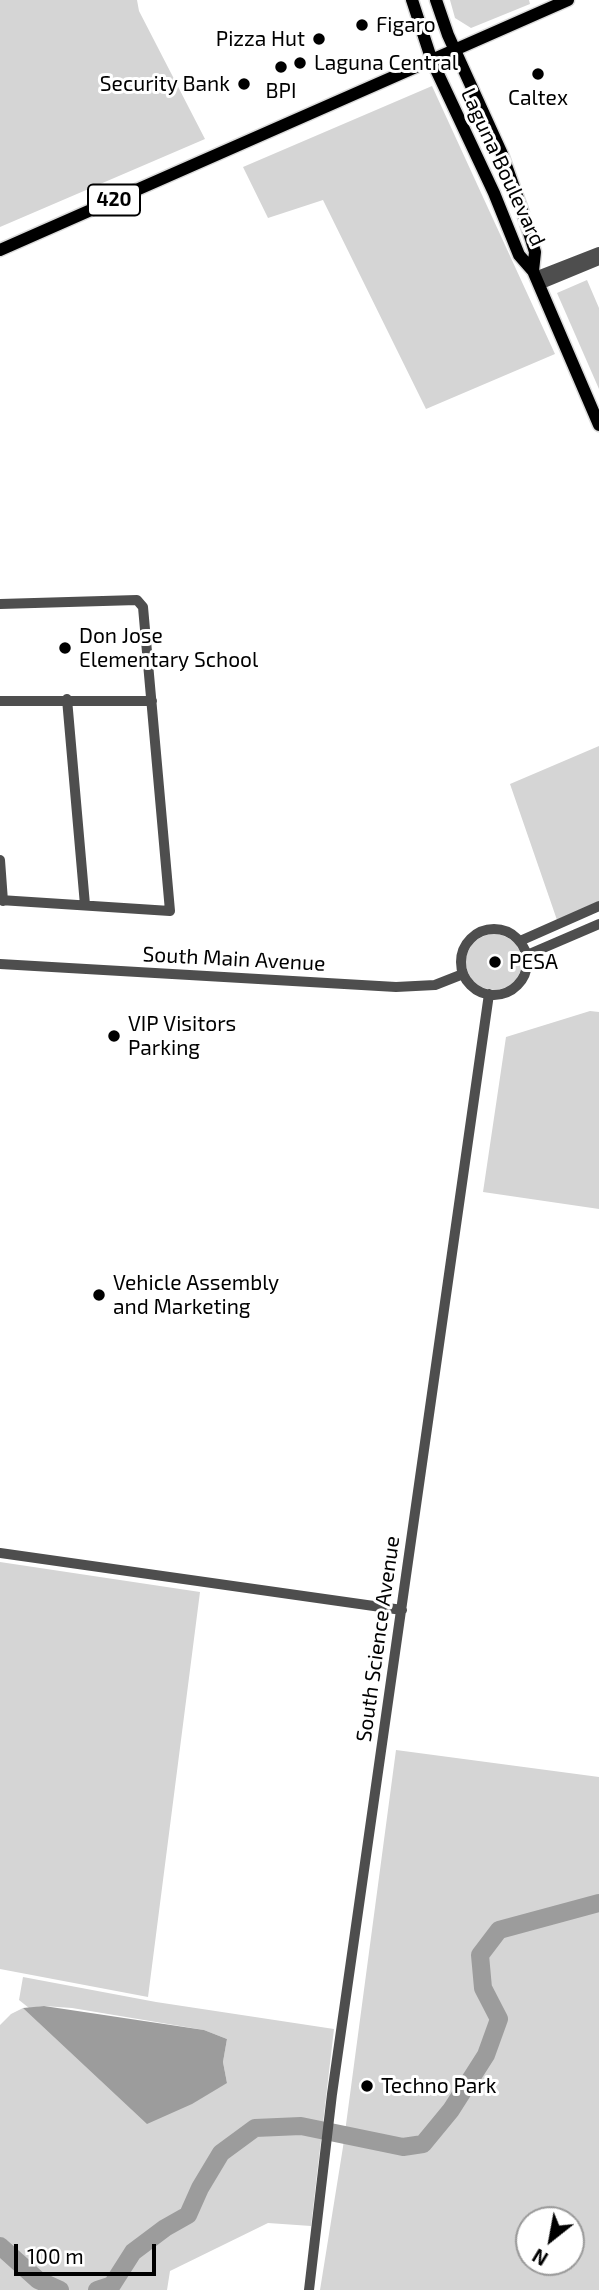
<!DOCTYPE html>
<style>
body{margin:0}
#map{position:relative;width:599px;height:2290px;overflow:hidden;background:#fff;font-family:"Exo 2",sans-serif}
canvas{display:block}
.north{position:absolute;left:515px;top:2206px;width:70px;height:70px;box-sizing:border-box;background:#fff;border:2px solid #999;border-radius:50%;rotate:211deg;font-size:19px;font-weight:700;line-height:28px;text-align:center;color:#000}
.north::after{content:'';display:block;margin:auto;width:24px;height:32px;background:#000;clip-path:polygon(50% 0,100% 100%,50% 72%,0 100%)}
.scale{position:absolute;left:14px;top:2244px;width:142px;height:32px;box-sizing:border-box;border:4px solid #000;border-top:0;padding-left:9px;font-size:21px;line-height:24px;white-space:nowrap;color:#000;-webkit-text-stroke:5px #fff;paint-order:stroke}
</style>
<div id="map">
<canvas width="599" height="2290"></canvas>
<div class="north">N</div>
<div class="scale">100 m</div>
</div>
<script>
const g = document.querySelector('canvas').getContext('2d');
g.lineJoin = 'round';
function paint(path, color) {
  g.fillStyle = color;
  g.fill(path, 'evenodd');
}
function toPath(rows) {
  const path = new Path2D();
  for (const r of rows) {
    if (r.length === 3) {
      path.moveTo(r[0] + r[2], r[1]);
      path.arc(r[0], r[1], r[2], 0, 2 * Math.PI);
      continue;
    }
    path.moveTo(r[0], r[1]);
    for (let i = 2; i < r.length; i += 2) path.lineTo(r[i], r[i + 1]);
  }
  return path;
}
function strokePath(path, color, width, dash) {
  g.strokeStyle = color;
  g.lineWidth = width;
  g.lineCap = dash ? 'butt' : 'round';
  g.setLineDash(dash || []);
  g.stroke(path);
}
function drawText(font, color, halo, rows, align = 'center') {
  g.font = font + ' "Exo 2",sans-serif';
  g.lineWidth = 6;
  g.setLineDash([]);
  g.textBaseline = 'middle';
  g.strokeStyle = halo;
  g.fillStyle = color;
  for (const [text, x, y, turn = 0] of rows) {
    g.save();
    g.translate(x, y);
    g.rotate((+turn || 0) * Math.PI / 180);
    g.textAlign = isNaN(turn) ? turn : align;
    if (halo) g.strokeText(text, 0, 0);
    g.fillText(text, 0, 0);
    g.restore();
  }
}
const green = toPath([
 [0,0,137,0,139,11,205,139,0,227],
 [450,0,529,0,530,4,471,28,455,18],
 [432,86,555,354,426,409,323,200,268,218,243,167],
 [587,280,599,308,599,389,557,293],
 [599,746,599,901,557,920,510,784],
 [494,962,28],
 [590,1011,599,1012,599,1209,483,1192,506,1037],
 [0,1562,200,1592,148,1997,0,1969],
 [396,1750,599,1777,599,2290,320,2290,343,2147],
 [529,2220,571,2220,571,2262,529,2262],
 [23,1977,156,2002,334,2029,311,2226,268,2223,170,2271,167,2290,0,2290,0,2025,11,2014,23,2008,227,2083,223,2062,227,2039,204,2030,72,2008,44,2006,29,2008,19,2000]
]);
const water = toPath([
 [44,2006,204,2030,227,2039,223,2062,227,2083,192,2104,147,2124,23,2008]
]);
const river = toPath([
 [0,2246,38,2280,60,2290],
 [97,2290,112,2285,133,2252,165,2228,188,2215,200,2188,221,2153,255,2128,301,2126,403,2147,423,2144,451,2110,486,2055,499,2019,483,1988,480,1955,499,1930,599,1903]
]);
const minor = toPath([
 [535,277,599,252],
 [539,285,599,260],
 [0,604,137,600,143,607,170,911,0,900],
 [67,699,85,905],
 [0,701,152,701],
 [0,860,3,901],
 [494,962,33],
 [520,941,599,906],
 [527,955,599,924],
 [0,964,396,987,435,985,463,974],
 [0,1553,402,1610],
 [309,2290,332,2094,489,994]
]);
const major = toPath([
 [412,0,432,61,494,193,519,255,533,271,599,425],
 [436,0,448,35,502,154,521,207,535,252,533,271],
 [0,250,568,0]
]);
const markers = [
 [362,25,7,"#000"],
 [319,39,7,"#000"],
 [300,63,7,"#000"],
 [281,67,7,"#000"],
 [538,74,7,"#000"],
 [244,84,7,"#000"],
 [65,648,7,"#000"],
 [495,962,7,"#000"],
 [114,1036,7,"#000"],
 [99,1295,7,"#000"],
 [367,2086,7,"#000"]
];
const shields = [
 [114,200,52]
];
const shieldNames = [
 ["420",114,200]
];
const poiNames = [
 ["Figaro",376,25],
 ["Pizza Hut",305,39,"right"],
 ["Laguna Central",314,63],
 ["Security Bank",230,84,"right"],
 ["BPI",281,91,"center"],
 ["Caltex",538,98,"center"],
 ["Don Jose",79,636],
 ["Elementary School",79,660],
 ["PESA",509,962],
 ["VIP Visitors",128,1024],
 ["Parking",128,1048],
 ["Vehicle Assembly",113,1283],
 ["and Marketing",113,1307],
 ["Techno Park",381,2086]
];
const streetNames = [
 ["Laguna Boulevard",503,167,65],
 ["South Main Avenue",234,959,3],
 ["South Science Avenue",378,1639,-82]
];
paint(green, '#d5d5d5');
paint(water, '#9c9c9c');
strokePath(river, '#9c9c9c', 18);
strokePath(major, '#dbdbdb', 15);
strokePath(minor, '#4e4e4e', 10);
strokePath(major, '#000', 12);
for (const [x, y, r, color] of markers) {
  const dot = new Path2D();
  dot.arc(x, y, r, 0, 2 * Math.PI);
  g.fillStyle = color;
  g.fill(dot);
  strokePath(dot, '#fff', 2.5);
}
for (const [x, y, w] of shields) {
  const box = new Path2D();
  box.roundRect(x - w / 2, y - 15.5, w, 31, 5);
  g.fillStyle = '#fff';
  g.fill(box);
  strokePath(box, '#000', 2);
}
drawText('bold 19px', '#000', null, shieldNames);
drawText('21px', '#000', '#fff', poiNames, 'left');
drawText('21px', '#000', '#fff', streetNames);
</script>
